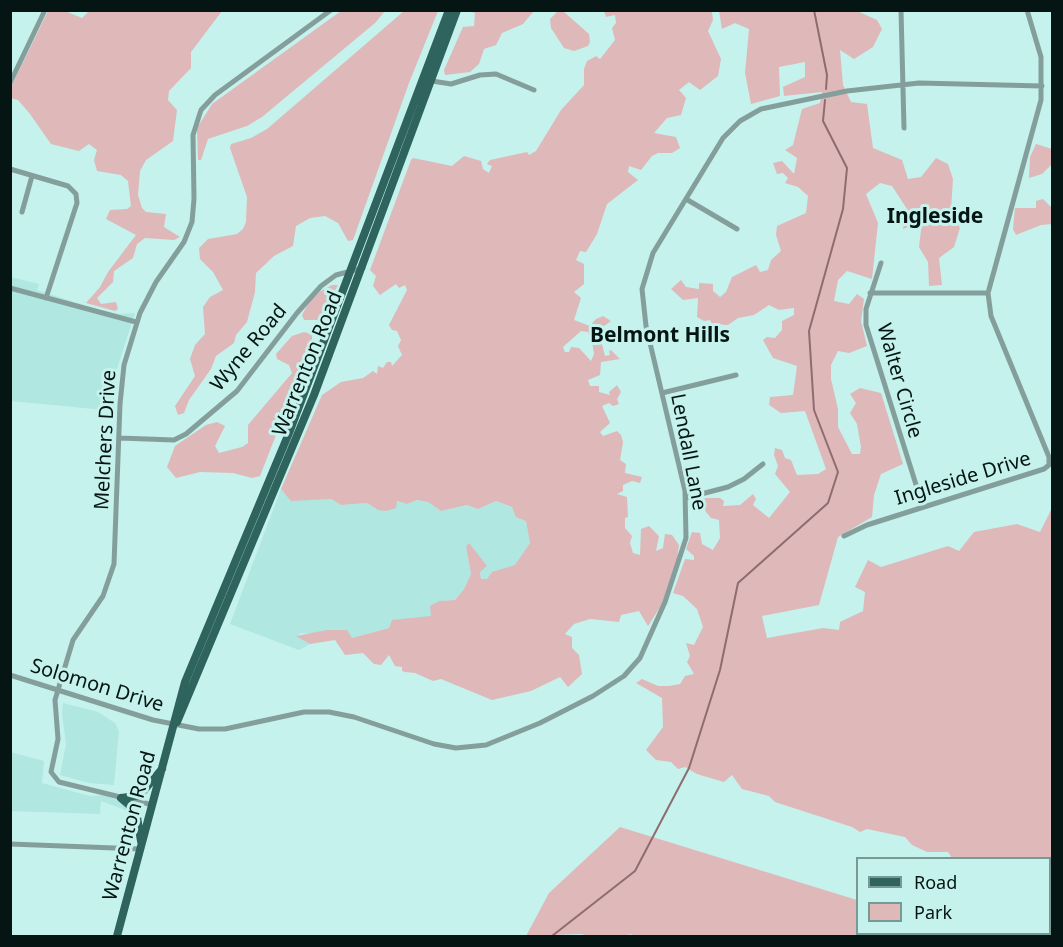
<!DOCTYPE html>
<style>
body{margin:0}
#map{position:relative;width:1063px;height:947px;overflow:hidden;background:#c5f2ec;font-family:"Noto Sans",sans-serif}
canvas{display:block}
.frame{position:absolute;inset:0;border:12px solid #051513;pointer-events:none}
.legend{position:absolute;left:856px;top:857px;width:195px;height:78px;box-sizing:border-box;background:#c5f2ec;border:2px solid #789a95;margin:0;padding:8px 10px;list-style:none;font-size:18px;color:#051513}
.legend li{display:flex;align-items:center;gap:12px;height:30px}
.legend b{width:30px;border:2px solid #789a95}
</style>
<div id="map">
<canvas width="1063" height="947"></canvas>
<div class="frame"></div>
<ul class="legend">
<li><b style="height:8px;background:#2e635e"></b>Road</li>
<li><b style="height:16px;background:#dfb8ba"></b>Park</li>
</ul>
</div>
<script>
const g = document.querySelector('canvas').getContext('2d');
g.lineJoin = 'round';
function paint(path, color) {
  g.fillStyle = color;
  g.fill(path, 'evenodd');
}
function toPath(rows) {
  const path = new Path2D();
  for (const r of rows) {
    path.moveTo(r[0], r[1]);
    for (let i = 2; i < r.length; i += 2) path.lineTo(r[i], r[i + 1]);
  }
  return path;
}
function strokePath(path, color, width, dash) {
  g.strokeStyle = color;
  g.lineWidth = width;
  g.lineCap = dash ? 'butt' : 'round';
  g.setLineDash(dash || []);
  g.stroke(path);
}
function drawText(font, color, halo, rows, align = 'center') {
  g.font = font + ' "Noto Sans",sans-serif';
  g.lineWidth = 6;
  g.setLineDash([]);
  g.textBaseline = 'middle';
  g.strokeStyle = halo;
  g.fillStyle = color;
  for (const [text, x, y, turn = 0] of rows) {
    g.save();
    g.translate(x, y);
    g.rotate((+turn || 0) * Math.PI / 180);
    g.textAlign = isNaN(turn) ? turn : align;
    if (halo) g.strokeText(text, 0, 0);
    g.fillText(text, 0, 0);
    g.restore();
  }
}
const built = toPath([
 [11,277,39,284,37,290,93,308,118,314,135,313,115,375,115,411,11,401],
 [281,489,289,497,331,499,341,505,367,503,378,510,396,501,407,504,417,500,428,502,441,511,467,505,478,509,496,501,511,507,526,521,530,543,515,566,493,572,487,579,481,579,480,572,466,547,471,574,464,589,455,600,439,601,432,616,352,638,327,630,313,634,301,633,297,636,310,644,299,650,230,624],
 [63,703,98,712,115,723,119,731,114,785,89,783,60,775,66,744,62,714],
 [10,752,44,761,42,783,90,796,127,794,128,811,101,801,100,814,11,811]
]);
const green = toPath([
 [48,11,65,11,82,18,89,11,222,11,191,52,191,68,169,91,168,100,177,110,173,141,146,160,140,171,138,195,142,208,146,212,166,214,164,227,180,237,174,240,145,238,137,244,133,258,114,271,113,282,97,298,101,304,116,302,118,309,115,311,86,303,100,287,108,272,136,235,106,219,110,210,127,209,131,206,128,181,121,175,97,171,94,160,97,150,89,144,79,151,51,144,30,114,18,100,11,98,11,87],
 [341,11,385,11,375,23,262,117,247,126,208,139,201,160,198,160,197,128,212,104],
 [404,11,438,11,409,83,353,240,348,241,338,223,325,216,310,218,296,226,293,246,274,256,256,273,255,292,247,322,236,335,234,343,216,356,211,369,189,400,184,413,178,415,175,406,195,376,190,359,195,345,205,334,203,307,210,297,223,290,213,272,200,259,199,248,208,239,237,234,243,229,246,222,247,197,230,148,231,144,251,138,267,129],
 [469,11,534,11,523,24,502,33,496,45,484,49,479,64,470,72,445,75,444,70,463,27,474,26,475,13],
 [558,11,563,11,589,34,590,42,588,46,574,51,564,48,551,28,550,19],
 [604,11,717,11,712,12,713,20,708,31,721,59,718,76,700,90,689,82,679,90,686,98,681,115,667,118,654,133,676,137,680,148,672,153,658,153,652,156,641,170,629,166,628,172,638,180,607,204,597,234,586,252,580,251,576,260,584,264,584,284,574,292,581,298,574,320,590,326,596,319,603,316,611,321,600,329,596,338,590,340,588,332,581,331,563,347,565,352,569,352,571,347,579,348,591,361,594,354,592,342,601,340,605,356,610,355,609,351,611,350,620,359,601,362,600,375,588,380,590,386,599,386,599,392,610,395,609,392,617,385,621,392,617,399,619,404,613,406,609,403,602,406,610,423,600,432,603,436,617,431,621,435,623,442,620,460,626,464,625,473,642,477,640,483,632,481,623,485,623,491,617,494,627,497,628,517,625,518,625,528,632,536,630,543,633,553,640,555,641,529,649,526,659,536,656,551,663,548,665,534,672,535,679,545,677,560,662,604,648,626,639,611,621,615,619,622,590,619,574,624,565,634,572,637,572,648,579,655,582,674,568,687,560,677,531,691,492,700,441,679,433,681,415,673,405,672,402,671,402,667,395,666,389,655,381,665,374,664,363,653,345,655,335,640,310,644,296,636,327,630,347,630,352,638,389,628,392,620,431,616,430,606,439,601,455,600,464,589,471,574,466,547,469,543,487,566,480,572,481,579,487,579,492,572,515,565,530,543,526,521,516,517,512,507,496,501,478,509,467,505,441,511,428,502,417,500,407,504,397,501,396,508,386,511,378,510,367,503,341,505,331,499,291,501,281,489,322,395,341,382,363,378,373,371,377,374,378,366,383,368,387,362,391,362,392,366,402,355,398,346,401,340,397,331,392,330,389,325,407,290,405,285,399,288,396,284,380,295,373,286,376,276,370,270,411,160,413,158,452,166,464,156,481,161,483,169,489,173,492,166,487,164,490,160,527,152,529,155,536,151,561,110,584,85,584,69,587,61,596,56,600,59,615,40,612,28,616,23,615,15,606,17],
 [719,11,857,11,877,20,882,29,873,47,854,59,840,50,843,85,851,102,867,104,873,148,902,160,908,179,921,177,936,158,948,164,953,179,951,209,960,228,954,247,939,258,942,285,929,286,928,262,919,247,922,222,903,229,907,209,892,186,880,183,866,194,878,223,872,279,847,271,838,280,834,301,849,304,857,294,864,299,861,321,867,346,849,353,838,351,831,365,831,379,838,409,838,427,852,454,860,454,861,447,857,424,850,413,856,403,850,394,860,388,881,393,903,464,881,474,874,495,872,517,838,537,819,605,762,616,767,638,823,628,839,630,840,622,863,611,865,592,855,587,868,560,881,567,948,546,959,551,974,532,1017,524,1040,532,1052,508,1052,898,1050,896,1050,858,952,858,948,852,927,852,912,845,905,837,867,829,860,832,852,827,775,802,769,796,742,789,732,775,724,782,697,774,685,767,678,769,671,762,656,760,646,750,663,727,662,698,636,683,642,679,658,686,669,686,680,684,685,676,694,674,687,662,690,656,686,643,694,645,703,627,697,609,683,596,673,593,685,559,694,560,694,556,686,549,692,532,700,533,702,544,713,550,720,538,719,520,711,518,706,512,703,504,705,498,720,498,724,501,723,506,740,505,753,494,756,499,753,505,769,518,790,492,775,474,778,466,774,455,775,448,782,450,785,458,791,460,797,475,818,474,826,469,805,411,781,413,769,405,770,397,793,395,797,366,773,358,763,340,767,337,775,338,782,330,782,321,794,315,794,308,779,310,769,305,754,315,738,318,728,325,712,324,710,320,704,321,697,317,698,298,683,300,671,289,681,280,686,287,699,289,699,283,713,284,713,291,720,297,726,292,732,277,756,265,760,272,768,270,771,260,781,251,776,235,777,226,806,213,808,196,798,187,785,183,788,178,783,173,777,174,773,163,782,161,794,174,797,158,785,150,793,145,802,109,820,103,822,92,784,96,783,87,805,77,805,62,779,67,780,96,751,104,745,73,749,29,735,23,722,29],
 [1036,144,1052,149,1052,164,1042,174,1029,178,1030,157],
 [1043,199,1052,208,1052,224,1041,225,1016,235,1013,229,1015,208,1036,208,1036,201],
 [332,285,338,285,319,320,304,320,302,315,308,304,319,292],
 [304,332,312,334,312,343,260,476,252,478,233,473,200,472,176,478,167,467,175,446,206,425,217,422,225,426,215,446,219,453,242,447,248,443,248,425,292,373,289,365,277,359,276,354,292,336],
 [620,827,857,900,858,934,944,934,952,936,633,936,631,934,624,936,590,936,581,934,526,936,549,893]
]);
const stream = toPath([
 [814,10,827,75,826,89],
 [552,936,635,871,689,768,720,670,738,583,828,503,838,472,814,410,809,331,843,209,847,168,823,121,825,100]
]);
const minor = toPath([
 [901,10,904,128],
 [432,81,451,84,480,75,496,74,534,90],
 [10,83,45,10],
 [10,169,68,186,76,194,77,203,46,298],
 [686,199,737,229],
 [22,212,32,176],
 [881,263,866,309,866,325,923,507],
 [10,288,136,322],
 [870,293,988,293],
 [662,393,736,375],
 [119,438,174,440,186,434,237,391,297,313,321,286,336,275,363,268],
 [686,498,728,487,744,479,763,464],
 [844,536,867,525,1044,469,1049,465,1049,457,991,316,988,293,1041,100,1041,57,1027,10],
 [10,675,153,720,199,729,225,729,304,712,329,712,354,717,434,744,456,748,486,745,540,723,593,696,624,676,640,658,665,602,686,538,685,491,646,326,642,289,653,253,723,138,740,121,761,109,847,91,919,83,1042,86],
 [153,805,59,782,51,772,58,739,55,700,73,640,103,596,114,564,120,404,124,365,140,313,156,282,184,242,192,222,194,199,193,135,201,110,215,95,331,10],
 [10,844,141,849]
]);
const primary = toPath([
 [177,722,314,395,457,10],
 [121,798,136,811,141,841],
 [122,798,140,795,162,769],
 [117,936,185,682,289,433,449,10]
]);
const streetNames = [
 ["Wyne Road",249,348,-50],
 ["Warrenton Road",308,364,-68],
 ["Walter Circle",899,381,74],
 ["Melchers Drive",106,440,-87],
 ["Lendall Lane",688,452,79],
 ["Ingleside Drive",963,479,-17],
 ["Solomon Drive",97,686,17],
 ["Warrenton Road",130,826,-75]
];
const neighbourhoodNames = [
 ["Ingleside",935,217],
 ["Belmont Hills",660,336]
];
paint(built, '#b0e7e0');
paint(green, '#dfb8ba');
strokePath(stream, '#8e6c6f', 2);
strokePath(minor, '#849f9b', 5);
strokePath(primary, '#2e635e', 8);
drawText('20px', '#051513', '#c5f2ec', streetNames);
drawText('bold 21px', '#051513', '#c5f2ec', neighbourhoodNames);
</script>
